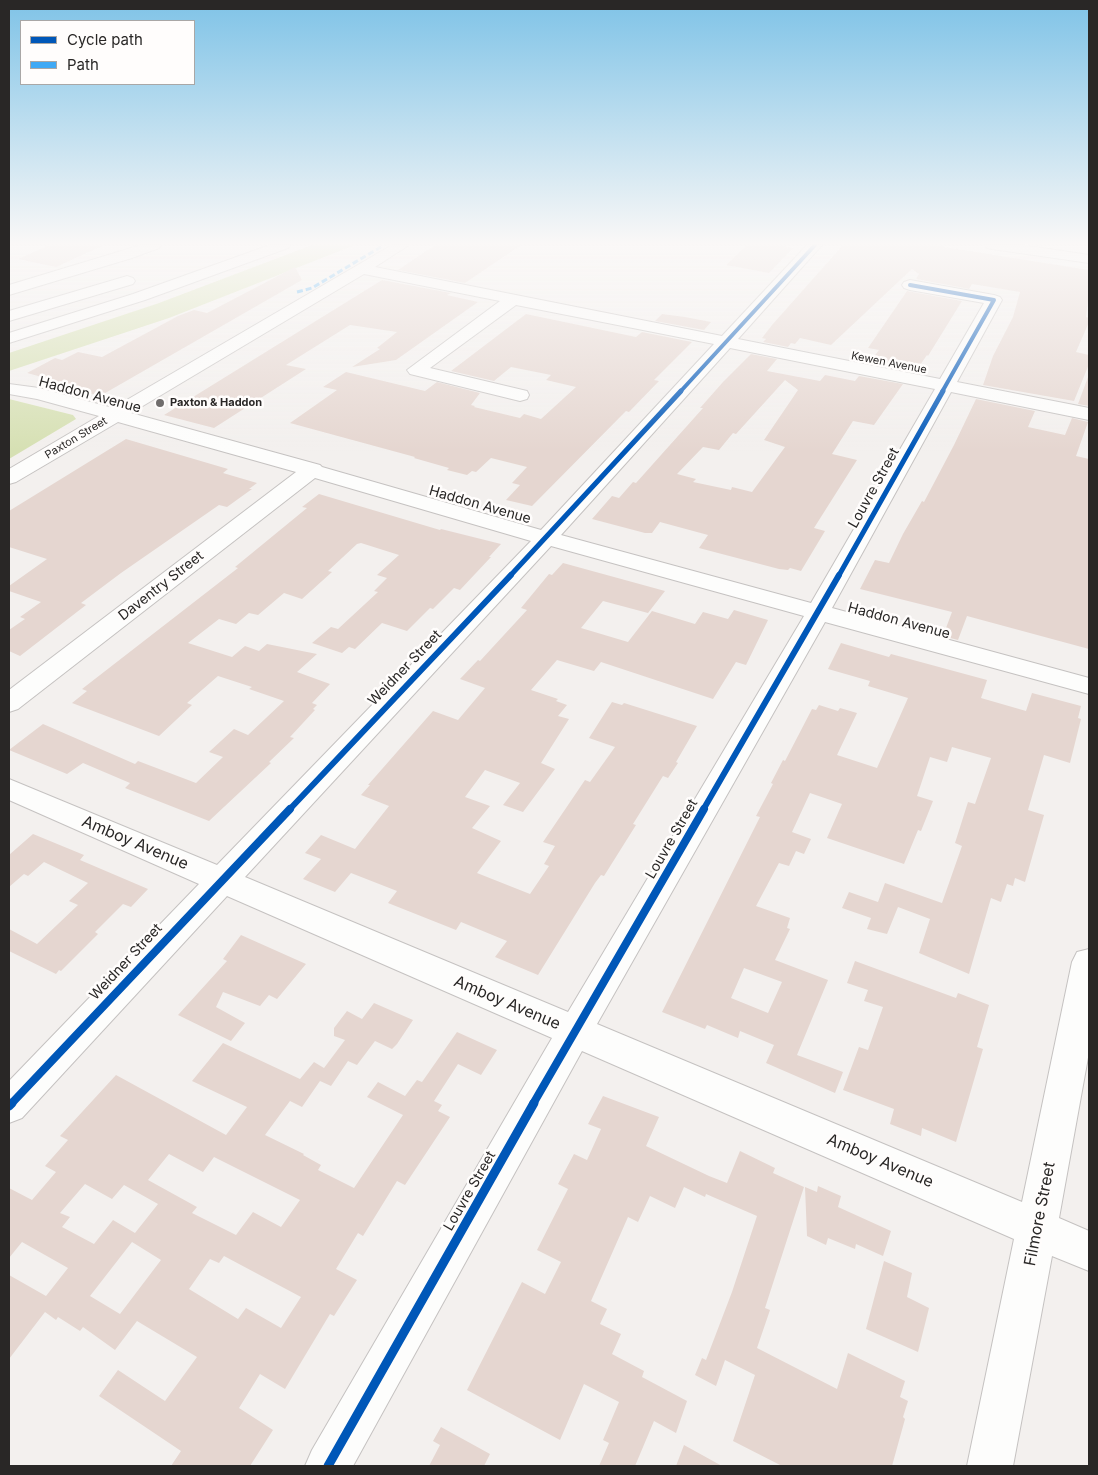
<!DOCTYPE html>
<style>
body{margin:0}
#map{position:relative;width:1098px;height:1475px;overflow:hidden;background:#f3f0ee;font-family:Inter,sans-serif}
canvas{display:block}
.frame{position:absolute;inset:0;border:10px solid #292726;pointer-events:none}
.legend{position:absolute;left:20px;top:20px;width:175px;height:65px;box-sizing:border-box;background:#fffdfc;border:1px solid #a9a7a6;margin:0;padding:6px 9px;list-style:none;font-size:15px;color:#292726}
.legend li{display:flex;align-items:center;gap:10px;height:25px}
.legend b{width:25px;border:1px solid #a9a7a6}
</style>
<div id="map">
<canvas width="1098" height="1475"></canvas>
<div class="frame"></div>
<ul class="legend">
<li><b style="height:6px;background:#0057b8"></b>Cycle path</li>
<li><b style="height:6px;background:#3fa9f5"></b>Path</li>
</ul>
</div>
<script>
const g = document.querySelector('canvas').getContext('2d');
g.lineJoin = 'round';
function paint(path, color) {
  g.fillStyle = color;
  g.fill(path, 'evenodd');
}
function toPath(rows) {
  const path = new Path2D();
  for (const r of rows) {
    path.moveTo(r[0], r[1]);
    for (let i = 2; i < r.length; i += 2) path.lineTo(r[i], r[i + 1]);
  }
  return path;
}
function strokePath(path, color, width, dash) {
  g.strokeStyle = color;
  g.lineWidth = width;
  g.lineCap = dash ? 'butt' : 'round';
  g.setLineDash(dash || []);
  g.stroke(path);
}
function drawText(font, color, halo, rows, align = 'center') {
  g.font = font + ' Inter,sans-serif';
  g.lineWidth = 5;
  g.setLineDash([]);
  g.textBaseline = 'middle';
  g.strokeStyle = halo;
  g.fillStyle = color;
  for (const [text, x, y, turn = 0] of rows) {
    g.save();
    g.translate(x, y);
    g.rotate((+turn || 0) * Math.PI / 180);
    g.textAlign = isNaN(turn) ? turn : align;
    if (halo) g.strokeText(text, 0, 0);
    g.fillText(text, 0, 0);
    g.restore();
  }
}
const green = toPath([
 [312,245,355,245,169,318,9,371,9,353,159,303],
 [9,399,73,415,76,419,9,459]
]);
const building = toPath([
 [50,245,104,245,56,267,18,259],
 [435,245,521,245,465,283,398,270],
 [747,245,774,245,793,248,769,273,726,265],
 [843,245,932,245,1089,270,1089,292,1086,317,1089,318,1089,322,1076,352,1089,355,1089,364,1074,401,983,385,993,356,1013,317,1020,292,972,284,969,289,916,279,919,274,912,269,831,345,800,338,795,344,791,343,788,347,763,342,766,339,762,338,772,325],
 [295,267,302,280,100,396,60,385,64,383,27,373,55,358,62,360,78,352,102,357,178,316,194,310,207,313],
 [382,280,451,293,447,295,478,302,396,360,352,367,380,349,377,348,397,332,350,325,286,365,306,369,214,428,164,415],
 [907,291,962,301,928,356,927,355,918,368,915,368,912,372,869,363,879,350,868,348],
 [526,314,636,337,642,332,692,342,654,380,659,381,629,412,626,411,532,506,506,500,520,485,512,483,527,467,491,458,476,472,472,471,467,475,447,470,449,468,414,458,415,457,290,423,337,390,323,387,346,372,425,391,437,382,480,393,471,405,475,406,474,407,520,418,524,414,541,419,576,387,546,380,551,375,511,367,494,381,451,371],
 [662,314,685,317,711,322,704,330,655,321],
 [751,354,777,359,767,371,820,381,825,375,855,381,859,376,903,384,874,425,853,421,832,454,857,460,814,528,825,531,801,571,790,568,788,570,779,569,699,548,708,535,660,522,652,533,645,533,592,519,612,496,619,498,633,482,636,483,703,408,700,408,723,382],
 [785,380,798,390,764,440,785,447,752,492,732,487,731,490,693,482,696,479,677,474,703,447,719,450,733,433,736,434],
 [1088,377,1089,377,1089,406,1078,404],
 [976,399,1035,411,1028,427,1065,435,1072,418,1088,422,1076,456,1089,459,1089,649,967,616,958,640,943,636,952,612,860,589,875,560,889,563,903,534,922,501,924,502,954,445],
 [126,439,228,469,223,473,257,483,249,489,252,489,227,507,219,505,121,573,81,603,86,605,20,656,9,651,9,630,25,619,20,617,41,602,9,591,9,586,47,559,9,547,9,511],
 [319,494,440,530,441,529,501,544,489,557,491,557,460,590,454,588,433,609,430,608,407,631,382,623,355,649,349,647,342,653,312,643,331,627,338,629,378,592,374,591,387,578,377,575,399,555,361,543,357,544,328,571,332,572,302,599,284,593,258,615,249,613,236,624,219,619,188,643,232,657,245,646,259,651,267,644,317,654,297,672,330,684,312,703,317,705,313,709,315,710,290,737,294,738,269,762,271,763,209,821,125,788,130,783,83,763,67,774,9,750,43,724,135,764,138,761,196,783,223,757,209,752,234,729,248,735,284,701,249,689,252,687,218,676,187,703,192,705,159,736,72,703,87,691,82,689,238,568,235,567,307,508,302,507],
 [563,563,665,591,648,613,603,601,581,628,628,642,652,611,695,624,703,612,728,619,734,610,768,620,746,665,736,662,713,699,601,662,594,671,557,660,531,690,558,699,556,701,567,705,558,716,569,719,541,763,555,769,523,812,503,805,520,783,485,770,465,797,490,806,472,828,501,841,477,873,530,894,549,866,544,864,555,846,543,842,585,780,590,782,615,747,589,738,612,702,622,705,624,703,697,726,676,762,678,763,668,778,663,776,633,824,636,825,604,876,601,875,595,883,538,975,495,957,507,941,461,922,456,930,388,903,397,891,351,873,335,892,303,879,321,859,305,853,321,835,355,849,389,806,361,795,370,785,368,785,433,711,458,720,485,688,460,679,478,660,480,661,527,610,521,608,549,574,552,575],
 [841,643,889,657,891,654,987,680,981,698,1026,711,1032,693,1081,706,1078,718,1081,719,1070,763,1044,755,1028,810,1044,815,1025,882,1015,878,1013,886,1007,884,1001,902,991,898,969,974,919,953,930,919,898,907,887,934,867,929,871,918,842,908,849,892,878,902,885,883,942,903,962,846,955,843,968,802,975,804,991,758,952,747,947,762,930,757,917,796,933,801,921,831,918,830,904,864,827,838,842,804,810,793,792,832,811,839,804,854,796,851,789,866,779,863,756,906,790,918,787,928,790,929,775,960,828,980,797,1055,843,1072,835,1093,766,1063,774,1045,740,1031,738,1038,707,1025,705,1029,662,1012,760,817,756,816,773,784,771,783,783,760,785,761,812,709,816,710,819,705,838,711,840,708,857,713,837,755,877,768,908,698,868,686,870,681,828,669],
 [744,968,782,982,768,1013,731,998],
 [33,834,84,855,80,860,148,889,131,907,123,904,95,932,98,934,61,971,59,970,56,974,9,951,9,929,37,944,78,905,69,901,88,883,44,862,28,876,24,874,9,887,9,855],
 [241,935,306,964,277,999,269,995,260,1006,223,992,216,1007,245,1023,231,1041,178,1015,227,961,223,959],
 [855,961,956,998,958,993,989,1005,977,1047,983,1049,956,1142,922,1128,921,1136,890,1124,894,1109,843,1090,859,1047,868,1050,883,1007,864,1001,868,990,847,983],
 [374,1003,413,1020,397,1044,392,1049,375,1041,357,1065,348,1061,331,1086,320,1081,302,1107,290,1101,265,1135,304,1154,303,1155,321,1165,318,1170,354,1188,403,1115,367,1097,378,1082,405,1096,417,1080,422,1082,457,1032,497,1050,481,1075,458,1064,434,1101,442,1105,438,1111,450,1117,405,1185,397,1181,363,1236,358,1233,336,1269,357,1280,334,1316,330,1314,285,1389,260,1374,239,1408,273,1430,250,1466,171,1466,181,1451,99,1396,118,1370,165,1401,197,1357,137,1321,115,1350,83,1327,80,1331,58,1317,56,1320,45,1312,9,1359,9,1275,46,1296,68,1268,22,1242,9,1258,9,1188,32,1200,56,1172,45,1166,68,1140,60,1136,116,1075,226,1135,247,1107,192,1081,223,1043,300,1079,314,1062,324,1068,345,1040,334,1036,334,1028,347,1011,362,1019],
 [169,1154,203,1172,214,1157,300,1200,281,1227,253,1212,236,1235,192,1213,197,1207,148,1180],
 [85,1184,112,1199,124,1185,158,1204,135,1233,113,1220,94,1244,62,1227,70,1217,60,1213],
 [132,1242,161,1260,120,1314,90,1296],
 [224,1256,301,1297,281,1328,246,1308,238,1319,189,1289,210,1259,219,1263],
 [603,1096,659,1117,646,1146,709,1176,727,1183,740,1151,775,1168,773,1173,804,1187,765,1308,770,1310,757,1348,837,1389,848,1353,905,1381,900,1397,908,1401,903,1417,905,1419,892,1466,782,1466,733,1441,755,1375,725,1360,716,1386,695,1375,702,1358,706,1360,732,1292,757,1216,706,1194,705,1197,684,1187,675,1208,650,1196,638,1222,628,1217,591,1301,607,1309,600,1324,621,1334,612,1354,644,1371,642,1377,687,1401,676,1433,654,1421,635,1466,599,1466,609,1443,603,1440,619,1402,584,1384,560,1440,467,1390,522,1282,545,1294,561,1262,537,1250,568,1189,558,1184,574,1154,587,1160,601,1129,588,1124],
 [818,1186,841,1196,838,1207,891,1231,883,1256,856,1244,855,1249,828,1238,826,1245,807,1236,805,1187,817,1192],
 [884,1261,912,1273,907,1297,929,1308,918,1352,866,1329],
 [441,1427,490,1454,484,1466,429,1466,440,1445,433,1441],
 [684,1445,722,1466,676,1466]
]);
const minor = toPath([
 [141,245,161,245,159,248,132,258,9,295,9,285,141,245],
 [392,245,409,245,375,267,722,336,807,245,822,245,738,339,940,379,984,303,910,290,904,288,902,285,904,282,910,280,994,295,1000,297,1002,300,957,382,1089,408,1089,420,951,392,832,608,1089,678,1089,694,825,622,597,1024,1022,1202,1072,962,1077,952,1089,949,1089,1052,1059,1218,1089,1231,1089,1271,1052,1256,1013,1466,967,1466,1014,1239,582,1051,353,1466,305,1466,312,1450,552,1038,227,896,22,1118,9,1123,9,1081,199,884,9,800,9,779,217,865,531,541,315,478,18,709,9,712,9,690,296,472,118,422,16,482,9,484,9,469,99,416,37,399,9,394,9,384,39,388,113,408,392,245],
 [364,274,500,301,407,370,410,374,520,401,527,399,529,395,527,391,430,368,516,305,714,344,541,530,322,467,320,465,131,413,364,274],
 [730,348,935,389,811,603,561,535,730,348],
 [551,546,804,616,568,1012,245,877,551,546],
 [985,245,1022,245,1089,255,1089,263,992,249,987,248,985,245]
]);
const highway = toPath([
 [270,245,290,245,288,248,145,300,9,343,9,333,133,294,270,245],
 [127,276,133,278,135,281,133,284,9,321,9,311,127,276]
]);
const quiet = toPath([
 [297,292,312,288,384,245]
]);
const cyclewayFar4 = toPath([
 [910,285,994,300,942,392],
 [680,392,815,245]
]);
const cyclewayFar3 = toPath([
 [509,577,681,391],
 [838,577,943,391]
]);
const cyclewayFar2 = toPath([
 [289,810,511,575],
 [703,810,839,575]
]);
const cyclewayFar1 = toPath([
 [11,1104,290,809],
 [533,1104,704,809]
]);
const cycleway = toPath([
 [9,1106,12,1103],
 [328,1466,534,1103]
]);
const markers = [
 [160,403,5,"#706d6c"]
];
const farStreetnames = [
 ["Kewen Avenue",889,363,11],
 ["Paxton Street",76,438,-31]
];
const farPoinames = [
 ["Paxton & Haddon",170,403]
];
const streetNames = [
 ["Haddon Avenue",90,395,15],
 ["Louvre Street",874,488,-61],
 ["Haddon Avenue",480,505,16],
 ["Daventry Street",161,586,-38],
 ["Haddon Avenue",899,621,15],
 ["Weidner Street",405,668,-46],
 ["Louvre Street",672,839,-60],
 ["Weidner Street",126,962,-47],
 ["Louvre Street",470,1191,-60]
];
const nearStreetnames = [
 ["Amboy Avenue",135,843,23],
 ["Amboy Avenue",507,1003,23],
 ["Amboy Avenue",880,1161,23],
 ["Filmore Street",1040,1214,-79]
];
paint(green, '#d6e0b3');
paint(building, '#e5d6d0');
strokePath(minor, '#c5c2c1', 2);
strokePath(highway, '#c5c2c1', 2);
paint(minor, '#fdfdfc');
paint(highway, '#fdfdfc');
strokePath(quiet, '#3fa9f5', 3, [6, 3]);
strokePath(cyclewayFar4, '#0057b8', 4);
strokePath(cyclewayFar3, '#0057b8', 5);
strokePath(cyclewayFar2, '#0057b8', 6);
strokePath(cyclewayFar1, '#0057b8', 8);
strokePath(cycleway, '#0057b8', 9);
const sky = g.createLinearGradient(0, 0, 0, 451);
sky.addColorStop(0, '#7fc3e7');
sky.addColorStop(0.54, '#faf8f7');
sky.addColorStop(1, '#faf8f700');
g.fillStyle = sky;
g.fillRect(0, 0, 1098, 451);
for (const [x, y, r, color] of markers) {
  const dot = new Path2D();
  dot.arc(x, y, r, 0, 2 * Math.PI);
  g.fillStyle = color;
  g.fill(dot);
  strokePath(dot, '#fffdfc', 2);
}
drawText('11px', '#292726', '#fffdfc', farStreetnames);
drawText('bold 11px', '#292726', '#fffdfc', farPoinames, 'left');
drawText('14px', '#292726', '#fffdfc', streetNames);
drawText('16px', '#292726', '#fffdfc', nearStreetnames);
</script>
